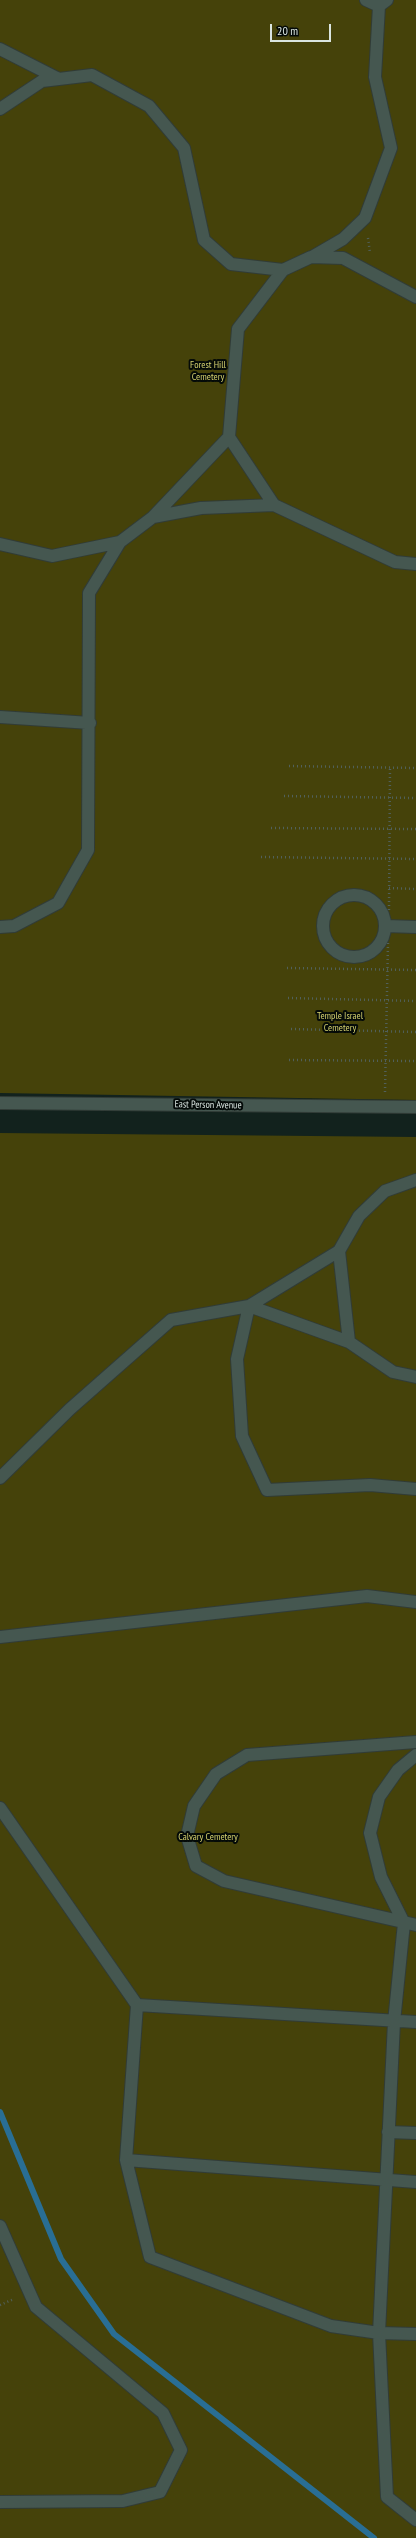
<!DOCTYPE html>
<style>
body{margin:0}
#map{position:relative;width:416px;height:2538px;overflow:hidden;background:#12221d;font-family:"PT Sans Narrow",sans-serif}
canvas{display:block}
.scale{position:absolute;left:270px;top:24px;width:61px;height:18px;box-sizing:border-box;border:2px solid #dae5e1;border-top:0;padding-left:5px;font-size:12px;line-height:14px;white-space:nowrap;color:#dae5e1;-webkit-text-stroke:3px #040a08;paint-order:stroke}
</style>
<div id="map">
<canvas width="416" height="2538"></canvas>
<div class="scale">20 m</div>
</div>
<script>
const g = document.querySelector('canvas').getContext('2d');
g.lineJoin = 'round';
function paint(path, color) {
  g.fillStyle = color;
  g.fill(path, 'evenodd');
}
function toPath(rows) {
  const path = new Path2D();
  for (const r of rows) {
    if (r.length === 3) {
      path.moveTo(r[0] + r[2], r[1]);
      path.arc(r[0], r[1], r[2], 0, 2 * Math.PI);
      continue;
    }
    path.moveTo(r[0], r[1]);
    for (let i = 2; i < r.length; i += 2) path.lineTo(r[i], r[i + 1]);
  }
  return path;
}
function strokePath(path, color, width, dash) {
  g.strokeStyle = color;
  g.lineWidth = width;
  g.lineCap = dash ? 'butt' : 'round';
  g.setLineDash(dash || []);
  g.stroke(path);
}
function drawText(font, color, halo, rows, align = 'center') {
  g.font = font + ' "PT Sans Narrow",sans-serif';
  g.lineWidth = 4;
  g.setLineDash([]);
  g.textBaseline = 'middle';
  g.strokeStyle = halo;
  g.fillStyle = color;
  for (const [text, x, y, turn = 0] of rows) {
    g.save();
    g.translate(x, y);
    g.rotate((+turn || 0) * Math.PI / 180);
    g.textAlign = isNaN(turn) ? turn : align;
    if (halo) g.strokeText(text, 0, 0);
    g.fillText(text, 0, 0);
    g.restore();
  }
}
const green = toPath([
 [0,0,416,0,416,1100,0,1093],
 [0,1133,416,1137,416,2538,0,2538]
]);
const stream = toPath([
 [0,2112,61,2259,114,2334,374,2538]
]);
const path = toPath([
 [368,238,370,253],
 [289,766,416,768],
 [284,796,416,798],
 [271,828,416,829],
 [261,857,416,859],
 [389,888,416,889],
 [389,910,390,768],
 [287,968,416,970],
 [288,998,416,1001],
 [291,1029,416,1032],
 [289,1060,416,1061],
 [385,1092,388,943],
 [0,2305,14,2299]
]);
const minor = toPath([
 [366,0,379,6],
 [0,49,59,79],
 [0,109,42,81,92,75,149,106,184,148,204,240,231,264,283,270,311,257,343,258,416,297],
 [312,257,343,239,365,218,391,148,375,77,379,6,387,0],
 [229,437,274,505],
 [153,517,229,437,238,329,283,270],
 [0,544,52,556,120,542,153,517,201,508,274,505,395,562,416,564],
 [0,717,90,723],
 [354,926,31],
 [386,926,416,927],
 [0,927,14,926,58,903,88,850,89,593,120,542],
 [0,1103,416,1107],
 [416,1180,385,1191,359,1216,339,1251,349,1342,393,1372,416,1377],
 [349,1342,249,1306,237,1359,242,1436,267,1490,370,1485,416,1489],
 [0,1478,70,1409,171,1320,249,1306,339,1251],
 [0,1637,367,1596,416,1602],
 [416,1742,247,1755,216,1774,194,1806,187,1836,196,1866,224,1881,416,1925],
 [416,1755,398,1770,379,1797,370,1833,381,1877,404,1923,394,2022,379,2333,387,2497,416,2520],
 [0,1808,137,2005],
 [416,2022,137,2005,126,2160,150,2257,331,2326,379,2333,416,2334],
 [388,2132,416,2133],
 [126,2160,416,2182],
 [0,2226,36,2307,163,2413,181,2450,160,2492,123,2501,0,2502]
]);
const parkNames = [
 ["Forest Hill",208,365],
 ["Cemetery",208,377],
 ["Temple Israel",340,1016],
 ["Cemetery",340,1028],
 ["Calvary Cemetery",208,1837]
];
const streetNames = [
 ["East Person Avenue",208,1105,1]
];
paint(green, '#45420a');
strokePath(stream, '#296e94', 6);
strokePath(minor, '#313c37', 14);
strokePath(path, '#51605b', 2.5, [1, 3]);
strokePath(minor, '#455750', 12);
drawText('10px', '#d5d16f', '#040a08', parkNames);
drawText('10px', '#dae5e1', '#040a08', streetNames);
</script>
